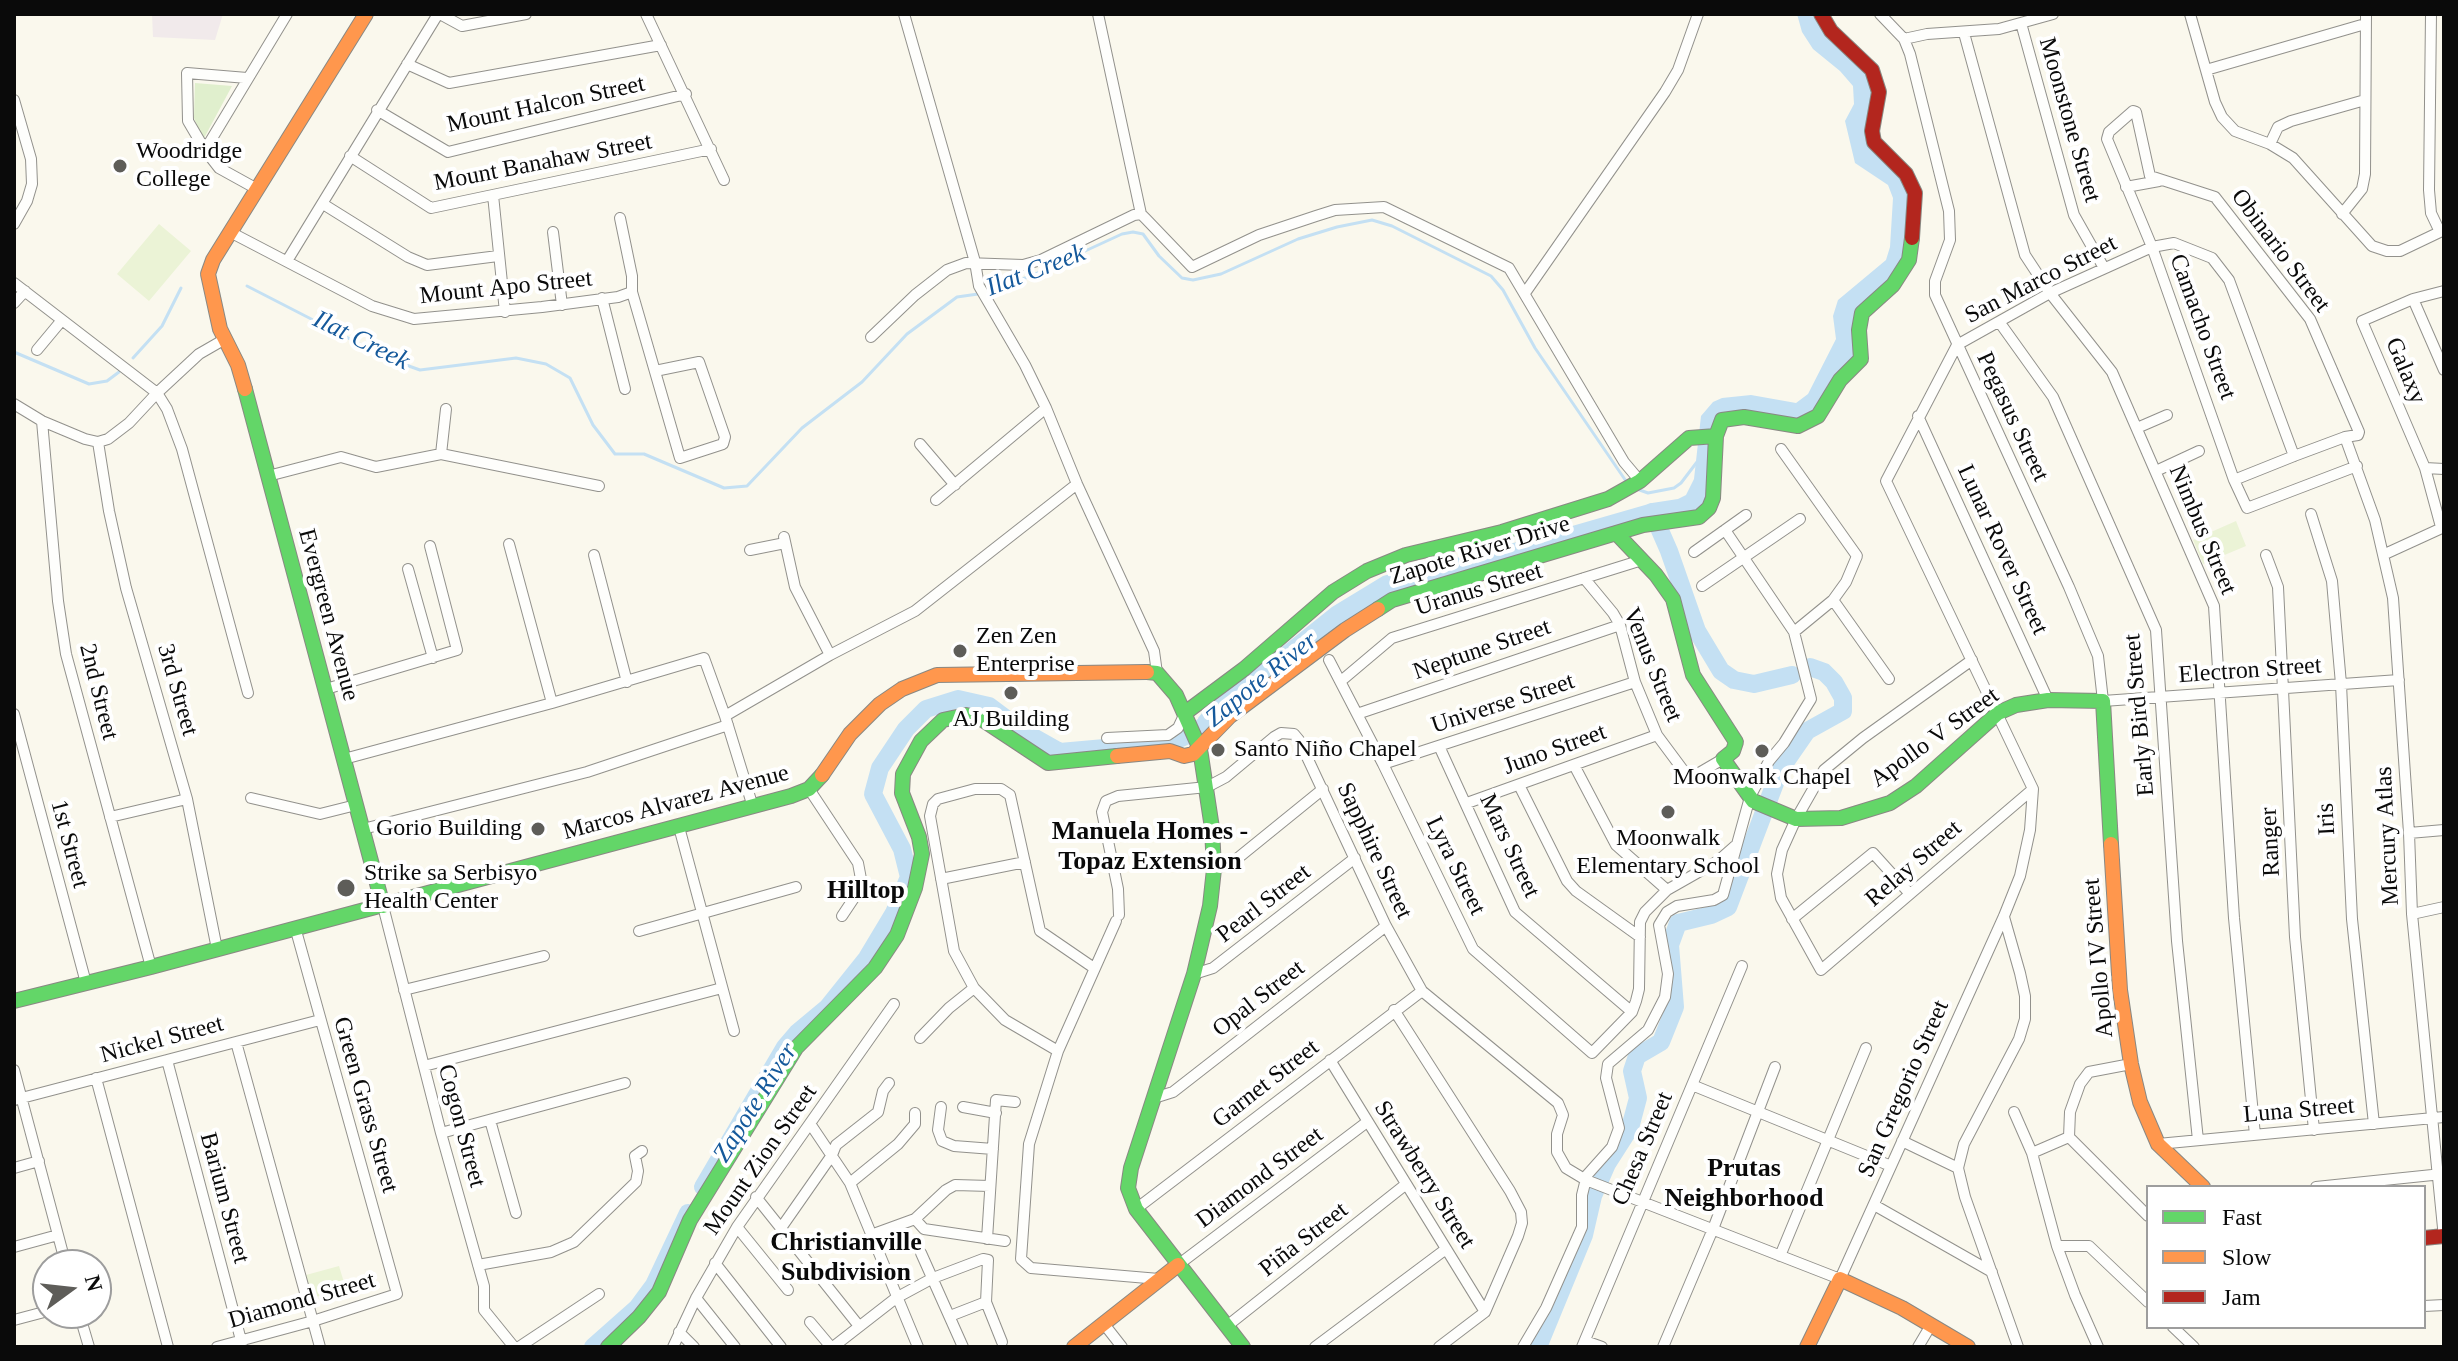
<!DOCTYPE html>
<meta charset="utf-8">
<style>
body{margin:0}
#map{position:relative;width:2458px;height:1361px;overflow:hidden;background:#faf8ed;font-family:"Times New Roman",serif}
canvas{display:block}
.frame{position:absolute;inset:0;border:16px solid #0a0a0a;pointer-events:none}
.legend{position:absolute;left:2146px;top:1185px;width:280px;height:144px;box-sizing:border-box;background:#fff;border:2px solid #9d9d9d;margin:0;padding:10px 14px;list-style:none;font-size:24px;color:#0a0a0a}
.legend li{display:flex;align-items:center;gap:16px;height:40px}
.legend b{width:40px;border:2px solid #9d9d9d}
.north{position:absolute;left:32px;top:1249px;width:80px;height:80px;box-sizing:border-box;background:#fff;border:2px solid #9d9d9d;border-radius:50%;rotate:75deg;font-size:22px;font-weight:700;line-height:32px;text-align:center;color:#0a0a0a}
.north::after{content:'';display:block;margin:auto;width:28px;height:36px;background:#5e5d59;clip-path:polygon(50% 0,100% 100%,50% 72%,0 100%)}
</style>
<div id="map">
<canvas width="2458" height="1361"></canvas>
<div class="frame"></div>
<ul class="legend">
<li><b style="height:10px;background:#63d668"></b>Fast</li>
<li><b style="height:10px;background:#ff974d"></b>Slow</li>
<li><b style="height:10px;background:#b3261e"></b>Jam</li>
</ul>
<div class="north">N</div>
</div>
<script>
const g = document.querySelector('canvas').getContext('2d');
g.lineJoin = 'round';
function paint(path, color) {
  g.fillStyle = color;
  g.fill(path, 'evenodd');
}
function toPath(rows) {
  const path = new Path2D();
  for (const r of rows) {
    path.moveTo(r[0], r[1]);
    for (let i = 2; i < r.length; i += 2) path.lineTo(r[i], r[i + 1]);
  }
  return path;
}
function strokePath(path, color, width, dash) {
  g.strokeStyle = color;
  g.lineWidth = width;
  g.lineCap = dash ? 'butt' : 'round';
  g.setLineDash(dash || []);
  g.stroke(path);
}
function drawText(font, color, halo, rows, align = 'center') {
  g.font = font + ' "Times New Roman",serif';
  g.lineWidth = 8;
  g.setLineDash([]);
  g.textBaseline = 'middle';
  g.strokeStyle = halo;
  g.fillStyle = color;
  for (const [text, x, y, turn = 0] of rows) {
    g.save();
    g.translate(x, y);
    g.rotate((+turn || 0) * Math.PI / 180);
    g.textAlign = isNaN(turn) ? turn : align;
    if (halo) g.strokeText(text, 0, 0);
    g.fillText(text, 0, 0);
    g.restore();
  }
}
const industrial = toPath([
 [152,14,223,14,215,40,153,37]
]);
const green = toPath([
 [195,83,232,86,203,140,194,118]
]);
const pitch = toPath([
 [159,224,191,251,149,301,117,274],
 [2236,521,2246,546,2203,564,2193,540],
 [339,1266,346,1289,312,1298,306,1275]
]);
const water = toPath([
 [1797,14,1818,14,1864,70,1876,92,1870,122,1905,180,1914,206,1902,268,1854,338,1856,360,1842,368,1828,385,1817,407,1806,417,1793,420,1722,419,1711,491,1702,512,1399,590,1327,639,1204,734,1198,718,1207,707,1332,607,1383,576,1417,566,1475,554,1652,503,1678,499,1686,495,1694,479,1701,416,1713,402,1722,398,1751,395,1796,403,1808,394,1836,339,1833,316,1838,300,1886,260,1890,247,1893,198,1888,185,1855,163,1845,121,1854,104,1853,86,1840,71,1813,49,1802,32]
]);
const stream = toPath([
 [247,286,389,359,420,370,516,358,546,364,570,378,593,425,615,454,644,454,724,488,747,486,802,428,862,382,907,334,957,297,978,294],
 [986,293,1033,275,1122,234,1133,232,1143,234,1159,256,1182,278,1193,280,1221,274,1298,239,1337,227,1372,220,1392,226,1491,276,1503,290,1535,348,1628,484],
 [14,352,89,384,107,381,119,372],
 [133,358,162,326,181,288],
 [1634,488,1648,493,1674,488,1681,483,1697,462]
]);
const river = toPath([
 [1652,512,1669,551,1697,631,1721,671,1734,680,1754,684,1792,675],
 [703,1187,785,1047,797,1033,827,1008,867,958,894,913,909,877,902,849,873,794,880,768,906,729,926,709,958,699,989,706,1021,730,1060,752,1172,742,1199,730,1218,713],
 [593,1347,637,1308,654,1285,688,1213],
 [1538,1347,1584,1235,1593,1196,1607,1164,1630,1128,1638,1098,1632,1071,1637,1056,1661,1042,1675,1007,1670,945,1678,923,1711,915,1728,907,1780,770,1807,731,1843,711,1843,698,1834,682,1824,672,1810,667,1807,669]
]);
const street = toPath([
 [440,14,462,26,526,14],
 [646,14,724,180],
 [904,14,975,262,979,286,1025,365,1046,408,1077,484,1154,651,1157,673],
 [1098,14,1141,214],
 [1880,14,1904,39,1910,54,1949,211,1950,240,1935,281,1935,295,2069,587,2098,656,2103,701,2399,680],
 [2190,14,2215,102,2222,117,2235,131,2270,144,2293,158,2372,246,2387,251,2400,251,2444,230],
 [2431,14,2429,190,2431,213,2440,232],
 [2021,23,2074,215,2104,268],
 [1964,33,2025,255,2050,293,2112,372,2214,606,2234,918,2255,1135],
 [1904,39,1927,34,1999,29,2053,14],
 [407,64,449,83,661,45],
 [2206,70,2365,24],
 [247,78,187,73,188,121,205,150,219,168,257,189],
 [14,100,31,159,32,184,27,201,14,224],
 [377,110,448,152,686,94],
 [2270,144,2278,127,2291,121,2365,100],
 [205,150,287,14],
 [350,156,431,208,711,149],
 [2126,187,2159,181],
 [493,195,505,312],
 [323,204,408,257,427,265,498,256],
 [2342,214,2362,189,2365,174,2366,14],
 [553,232,562,305],
 [232,233,372,306,414,319,542,307,618,297,632,292,632,276,620,218],
 [287,261,438,14],
 [14,283,157,393,167,409,182,449,248,693],
 [632,292,680,458,723,444,725,437,699,362,655,371],
 [1525,293,1665,92,1678,70,1698,14],
 [602,298,625,389],
 [2413,299,2444,370],
 [14,303,25,291],
 [2000,323,2053,397,2156,630,2177,941,2198,1140],
 [871,337,915,295,947,270,966,263,1023,265,1041,260,1134,215,1141,214,1146,219,1192,267,1259,235,1316,216,1335,210,1384,207,1509,268,1624,462,1640,481],
 [37,350,62,320],
 [14,404,42,421,85,439,98,442,108,439,129,423,157,393,199,354,225,339],
 [1918,416,2048,700],
 [42,421,58,601,66,654,151,967],
 [2137,428,2167,415],
 [2345,437,2375,520,2393,598,2409,833,2412,914,2444,1238],
 [98,442,109,511,126,588,187,799,217,949],
 [920,444,955,485],
 [441,454,446,409],
 [2425,468,2444,469],
 [2156,471,2199,451],
 [268,476,341,457,376,467,441,454,599,486],
 [2234,480,2294,456,2345,437,2358,435,2359,432,2310,319,2215,197,2150,176,2136,112,2133,111,2109,132,2107,139,2152,247,2234,480,2247,508,2357,466],
 [936,500,1046,408],
 [2311,514,2332,581,2341,684,2352,919,2374,1124],
 [2441,527,2425,468,2362,321,2413,299,2444,291],
 [1725,530,1794,632],
 [784,537,795,587,830,655],
 [509,544,552,703,704,658,725,716,753,807],
 [750,550,785,543],
 [1694,552,1746,515],
 [2385,554,2444,527],
 [594,555,627,682],
 [2266,555,2278,587,2295,937,2314,1130],
 [408,569,433,658],
 [1584,578,1613,613,1620,625,1635,682,1657,735,1683,770,1688,773,1699,773,1723,759],
 [1702,586,1800,519],
 [1833,600,1889,679],
 [1329,660,1383,764,1473,949,1592,1053,1632,1012,1636,1001,1639,989,1640,922,1645,912,1667,890,1718,861,1735,846],
 [1972,660,1863,738,1824,770,1796,819,1782,850,1777,874,1781,898,1821,970,2033,789],
 [1341,681,1392,638,1642,560],
 [326,689,457,650,430,546],
 [14,714,86,983],
 [1357,714,1620,625],
 [725,716,830,655,915,611,1077,484],
 [1107,738,1168,735,1178,728,1185,713],
 [1439,746,1515,912,1632,1012],
 [344,759,552,703],
 [1383,764,1635,682],
 [1574,765,1616,845,1667,890],
 [1519,785,1567,881,1576,891,1640,937],
 [809,789,858,863,861,879,858,892,842,916],
 [251,798,320,814,356,805],
 [1467,803,1657,735],
 [110,817,187,799],
 [679,827,734,1031],
 [363,829,587,772,728,725],
 [2409,833,2444,830],
 [1214,869,1233,862,1323,789],
 [941,879,1025,862],
 [383,906,441,1133,484,1286,484,1310,514,1347],
 [2412,914,2444,907],
 [1119,915,1118,889,1102,812,1106,801,1118,796,1207,787,1226,777,1274,737,1281,733,1294,734,1299,740,1386,926,1422,991,1558,1103,1563,1115,1557,1134,1557,1152,1566,1168,1586,1180,1840,1279,2004,916,2020,876,2030,830,2033,789,1886,481,1957,345,2050,293,2152,247,2174,243,2212,258,2229,280,2294,456],
 [2004,917,2020,973,2025,996,2025,1019,2019,1039,1964,1144,1958,1168,1965,1197,2018,1347],
 [1792,919,1873,853,1910,894],
 [1116,921,1058,1051,1029,1144,1021,1259,1031,1268,1159,1279],
 [639,931,796,887],
 [1194,974,1213,968,1355,858],
 [404,990,544,956],
 [1394,1010,1510,1191,1521,1212,1522,1223,1518,1236,1485,1312],
 [920,1038,949,1008,974,988],
 [236,1042,320,1347],
 [1058,1051,1005,1020,974,988,954,951,930,816,933,804,938,799,975,789,1001,789,1010,795,1040,931,1094,968],
 [167,1060,242,1344],
 [1330,1060,1485,1312],
 [2131,1064,2089,1072,2080,1084,2070,1112,2069,1137,2148,1216],
 [424,1066,722,988],
 [14,1070,66,1265],
 [96,1078,168,1347],
 [1692,1085,1891,1166],
 [1154,1098,1173,1092,1386,926],
 [14,1100,320,1020],
 [941,1107,938,1130,942,1141,954,1146,993,1149],
 [963,1107,996,1113],
 [2014,1112,2032,1153,2057,1246,2075,1295,2098,1347],
 [490,1120,516,1213],
 [811,1125,850,1183,918,1347],
 [441,1133,625,1083],
 [1902,1141,1958,1168],
 [2158,1144,2444,1117],
 [2032,1153,2069,1137],
 [14,1168,39,1161],
 [850,1183,898,1144,915,1124,915,1113],
 [2316,1187,2442,1174],
 [756,1197,859,1326],
 [1874,1205,1992,1272],
 [1136,1209,1422,991],
 [915,1219,924,1229,1005,1241],
 [737,1227,788,1290],
 [781,1228,832,1155,836,1145,878,1112,883,1091,889,1083],
 [871,1235,915,1219,946,1190,955,1185,990,1186],
 [987,1239,996,1100,1015,1102],
 [2057,1246,2089,1246,2148,1302],
 [14,1247,58,1235],
 [921,1253,963,1347],
 [1780,1256,1866,1048],
 [715,1263,781,1347],
 [478,1265,551,1252,574,1242,636,1182,638,1171,635,1156,642,1151],
 [1178,1265,1367,1122],
 [696,1298,735,1347],
 [986,1302,1002,1342],
 [2424,1306,2444,1305],
 [79,1313,89,1347],
 [14,1320,48,1311],
 [810,1322,831,1347],
 [1104,1324,1122,1347],
 [1227,1326,1405,1185],
 [2173,1327,2194,1347],
 [679,1332,694,1347],
 [1585,1341,1602,1347],
 [217,1347,313,1321,397,1294,295,927],
 [519,1347,599,1294],
 [673,1347,696,1298,737,1227,894,1004],
 [833,1347,896,1298,933,1278,983,1259,988,1260,986,1302,950,1316],
 [1315,1347,1446,1249],
 [1439,1347,1485,1312],
 [1523,1347,1546,1308,1582,1227,1582,1195,1587,1175,1612,1147,1619,1128,1606,1078,1608,1064,1648,1030,1665,997,1668,974,1659,925,1667,912,1677,906,1714,900,1723,895,1750,797,1769,761,1784,743,1811,699,1794,632,1833,600,1846,582,1857,556,1781,449],
 [1582,1347,1742,966],
 [1663,1347,1713,1229,1775,1067],
 [1918,1347,1931,1325]
]);
const fast = toPath([
 [245,389,383,906],
 [1616,533,1656,575,1673,599,1693,675,1736,742,1733,751,1723,759,1753,801,1796,819,1841,818,1890,803,1916,786,1998,713,2016,705,2048,700,2103,701,2111,844],
 [1378,609,1392,600,1643,525,1699,517,1709,508,1713,498,1716,436,1722,420,1744,417,1798,426,1818,416,1840,380,1861,359,1859,330,1862,313,1893,285,1909,260,1912,238],
 [1147,672,1157,673,1176,695,1200,749,1212,828,1214,869,1210,906,1194,974,1131,1168,1128,1188,1136,1209,1243,1347],
 [1185,713,1244,669,1333,592,1367,571,1406,555,1502,532,1608,499,1640,481,1689,438,1716,436],
 [14,1001,151,967,791,796,809,789,822,775],
 [608,1347,639,1317,659,1292,690,1220,796,1048,875,968,897,935,915,888,922,854,919,837,902,793,903,774,921,741,943,720,966,715,980,718,1048,763,1117,756]
]);
const slow = toPath([
 [245,389,238,365,220,329,208,274,213,260,366,14],
 [1117,756,1170,751,1184,756,1193,754,1230,716,1345,630,1378,609],
 [822,775,850,734,880,704,902,689,937,675,1147,672],
 [2111,844,2120,990,2131,1064,2140,1102,2158,1144,2203,1187],
 [1074,1347,1178,1265],
 [1807,1347,1840,1279,1902,1308,1968,1347]
]);
const jam = toPath([
 [1821,14,1831,31,1872,70,1879,92,1872,131,1874,142,1906,174,1915,193,1912,238],
 [2424,1238,2444,1236]
]);
const markers = [
 [120,166,8,"#5e5d59"],
 [960,651,8,"#5e5d59"],
 [1011,693,8,"#5e5d59"],
 [1218,750,8,"#5e5d59"],
 [1762,751,8,"#5e5d59"],
 [1668,812,8,"#5e5d59"],
 [538,829,8,"#5e5d59"],
 [346,888,10,"#5e5d59"]
];
const streetNames = [
 ["Mount Halcon Street",546,105,-12],
 ["Moonstone Street",2069,120,74],
 ["Mount Banahaw Street",543,163,-11],
 ["Obinario Street",2280,251,53],
 ["San Marco Street",2041,280,-27],
 ["Mount Apo Street",506,288,-6],
 ["Camacho Street",2202,327,70],
 ["Galaxy",2405,371,67],
 ["Pegasus Street",2012,417,65],
 ["Nimbus Street",2202,530,67],
 ["Lunar Rover Street",2002,550,65],
 ["Zapote River Drive",1480,551,-17],
 ["Uranus Street",1479,590,-17],
 ["Evergreen Avenue",328,615,75],
 ["Neptune Street",1482,650,-19],
 ["Venus Street",1652,665,68],
 ["Electron Street",2250,671,-4],
 ["3rd Street",177,690,74],
 ["2nd Street",98,692,76],
 ["Universe Street",1503,704,-18],
 ["Early Bird Street",2140,715,-95],
 ["Apollo V Street",1935,738,-36],
 ["Juno Street",1555,750,-20],
 ["Marcos Alvarez Avenue",676,803,-15],
 ["Iris",2327,819,-93],
 ["Mercury Atlas",2388,836,-93],
 ["Ranger",2271,842,-93],
 ["1st Street",69,844,75],
 ["Mars Street",1509,846,65],
 ["Sapphire Street",1374,851,65],
 ["Relay Street",1914,864,-41],
 ["Lyra Street",1455,866,64],
 ["Pearl Street",1264,904,-38],
 ["Apollo IV Street",2099,958,-95],
 ["Opal Street",1259,999,-38],
 ["Nickel Street",162,1040,-15],
 ["Garnet Street",1266,1084,-38],
 ["San Gregorio Street",1904,1089,-66],
 ["Green Grass Street",365,1105,74],
 ["Luna Street",2299,1111,-5],
 ["Cogon Street",461,1126,75],
 ["Chesa Street",1643,1149,-67],
 ["Mount Zion Street",761,1160,-55],
 ["Strawberry Street",1424,1175,58],
 ["Diamond Street",1260,1178,-37],
 ["Barium Street",224,1198,75],
 ["Piña Street",1304,1240,-38],
 ["Diamond Street",302,1301,-16]
];
const poiNames = [
 ["Woodridge",136,152],
 ["College",136,180],
 ["Zen Zen",976,637],
 ["Enterprise",976,665],
 ["AJ Building",1011,720,"center"],
 ["Santo Niño Chapel",1234,750],
 ["Moonwalk Chapel",1762,778,"center"],
 ["Gorio Building",522,829,"right"],
 ["Moonwalk",1668,839,"center"],
 ["Elementary School",1668,867,"center"],
 ["Strike sa Serbisyo",364,874],
 ["Health Center",364,902]
];
const waterNames = [
 ["Ilat Creek",1036,271,-21],
 ["Ilat Creek",361,341,26],
 ["Zapote River",1262,680,-39],
 ["Zapote River",756,1103,-58]
];
const neighbourhoodNames = [
 ["Manuela Homes -",1150,832],
 ["Topaz Extension",1150,862],
 ["Hilltop",866,891],
 ["Prutas",1744,1169],
 ["Neighborhood",1744,1199],
 ["Christianville",846,1243],
 ["Subdivision",846,1273]
];
paint(industrial, '#f1eaeb');
paint(green, '#e0efcd');
paint(pitch, '#ebf3d6');
paint(water, '#c4e0f3');
strokePath(stream, '#c4e0f3', 3);
strokePath(river, '#c4e0f3', 18);
strokePath(street, '#92918c', 12);
strokePath(fast, '#898883', 16);
strokePath(slow, '#898883', 16);
strokePath(jam, '#898883', 16);
strokePath(street, '#fefefc', 10);
strokePath(fast, '#63d668', 14);
strokePath(slow, '#ff974d', 14);
strokePath(jam, '#b3261e', 14);
for (const [x, y, r, color] of markers) {
  const dot = new Path2D();
  dot.arc(x, y, r, 0, 2 * Math.PI);
  g.fillStyle = color;
  g.fill(dot);
  strokePath(dot, '#fff', 3);
}
drawText('24px', '#0a0a0a', '#fff', streetNames);
drawText('24px', '#0a0a0a', '#fff', poiNames, 'left');
drawText('italic 26px', '#15599b', '#fff', waterNames);
drawText('bold 26px', '#0a0a0a', '#fff', neighbourhoodNames);
</script>
